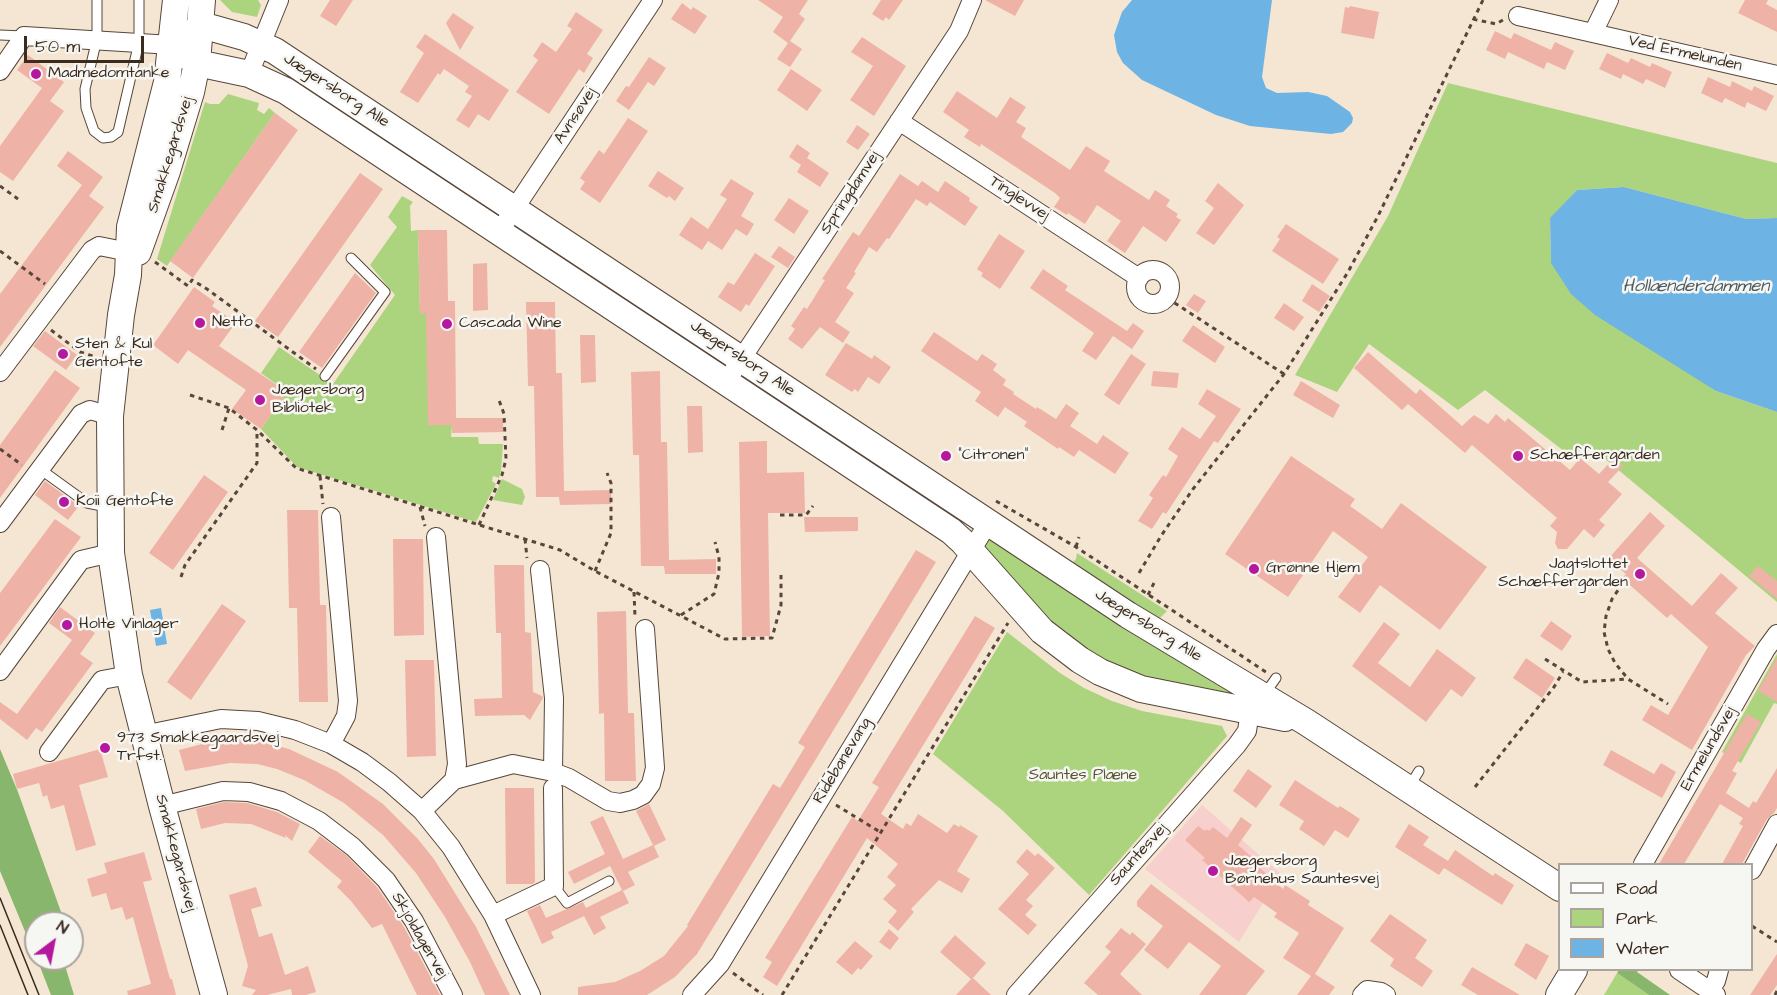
<!DOCTYPE html>
<meta charset="utf-8">
<style>
body{margin:0}
#map{position:relative;width:1777px;height:995px;overflow:hidden;background:#f5e6d3;font-family:"Architects Daughter",sans-serif}
canvas{display:block}
.legend{position:absolute;left:1558px;top:863px;width:195px;height:108px;box-sizing:border-box;background:#f6f6f2;border:2px solid #aba49d;margin:0;padding:8px 10px;list-style:none;font-size:18px;color:#3b2a1e}
.legend li{display:flex;align-items:center;gap:12px;height:30px}
.legend b{width:30px;border:2px solid #aba49d}
.north{position:absolute;left:24px;top:911px;width:60px;height:60px;box-sizing:border-box;background:#f6f6f2;border:2px solid #aba49d;border-radius:50%;rotate:32deg;font-size:16px;font-weight:700;line-height:24px;text-align:center;color:#3b2a1e}
.north::after{content:'';display:block;margin:auto;width:21px;height:27px;background:#b5179e;clip-path:polygon(50% 0,100% 100%,50% 72%,0 100%)}
.scale{position:absolute;left:24px;top:36px;width:120px;height:27px;box-sizing:border-box;border:3px solid #3b2a1e;border-top:0;padding-left:8px;font-size:18px;line-height:21px;white-space:nowrap;color:#3b2a1e;-webkit-text-stroke:4px #f6f6f2;paint-order:stroke}
</style>
<div id="map">
<canvas width="1777" height="995"></canvas>
<ul class="legend">
<li><b style="height:8px;background:#fff"></b>Road</li>
<li><b style="height:16px;background:#acd47e"></b>Park</li>
<li><b style="height:16px;background:#6db3e4"></b>Water</li>
</ul>
<div class="north">N</div>
<div class="scale">50 m</div>
</div>
<script>
const g = document.querySelector('canvas').getContext('2d');
g.lineJoin = 'round';
function paint(path, color) {
  g.fillStyle = color;
  g.fill(path, 'evenodd');
}
function toPath(rows) {
  const path = new Path2D();
  for (const r of rows) {
    if (r.length === 3) {
      path.moveTo(r[0] + r[2], r[1]);
      path.arc(r[0], r[1], r[2], 0, 2 * Math.PI);
      continue;
    }
    path.moveTo(r[0], r[1]);
    for (let i = 2; i < r.length; i += 2) path.lineTo(r[i], r[i + 1]);
  }
  return path;
}
function strokePath(path, color, width, dash) {
  g.strokeStyle = color;
  g.lineWidth = width;
  g.lineCap = dash ? 'butt' : 'round';
  g.setLineDash(dash || []);
  g.stroke(path);
}
function drawText(font, color, halo, rows, align = 'center') {
  g.font = font + ' "Architects Daughter",sans-serif';
  g.lineWidth = 5;
  g.setLineDash([]);
  g.textBaseline = 'middle';
  g.strokeStyle = halo;
  g.fillStyle = color;
  for (const [text, x, y, turn = 0] of rows) {
    g.save();
    g.translate(x, y);
    g.rotate((+turn || 0) * Math.PI / 180);
    g.textAlign = isNaN(turn) ? turn : align;
    if (halo) g.strokeText(text, 0, 0);
    g.fillText(text, 0, 0);
    g.restore();
  }
}
const built = toPath([
 [1202,805,1281,874,1239,942,1145,869]
]);
const green = toPath([
 [220,0,258,0,261,5,257,17,232,12],
 [1448,83,1777,163,1777,218,1746,219,1624,187,1577,190,1550,219,1551,263,1716,391,1777,412,1777,602,1592,448,1569,455,1485,390,1458,410,1369,344,1337,392,1295,375,1388,216],
 [228,94,259,103,257,110,264,114,269,108,275,113,167,266,157,259,205,102,210,104,219,104],
 [402,196,413,202,410,206,411,231,418,230,420,313,426,313,452,425,451,437,478,437,479,444,503,444,501,471,499,478,493,476,492,481,496,484,476,522,297,467,261,429,287,392,261,373,279,347,333,384,395,295,370,265,397,227,388,217],
 [502,479,522,489,525,497,522,505,493,500],
 [992,534,1242,698,1164,689,1068,645,984,549,987,539],
 [1077,553,1167,611,1160,618,1160,622,1072,563,1076,559],
 [1007,632,1060,673,1084,688,1112,701,1142,711,1222,726,1227,736,1089,895,1003,811,933,754],
 [1777,654,1777,704,1774,703,1741,763,1722,752],
 [1617,973,1649,995,1604,995]
]);
const forest = toPath([
 [0,749,18,792,65,923,36,923,36,958,0,871],
 [37,959,63,959,74,995,51,995],
 [1619,970,1638,970,1637,972,1670,995,1649,995,1617,973]
]);
const water = toPath([
 [1132,0,1272,0,1262,77,1266,88,1277,93,1308,92,1327,96,1350,112,1353,118,1352,123,1343,132,1331,134,1250,126,1216,115,1142,80,1123,63,1117,52,1114,35,1122,12],
 [1624,187,1746,219,1777,218,1777,412,1716,391,1595,315,1571,294,1551,263,1550,218,1577,190],
 [161,608,167,644,156,646,150,610]
]);
const building = toPath([
 [330,0,353,0,336,26,320,16],
 [758,0,808,0,799,14,805,19,790,41,802,49,790,67,777,59,788,43,773,32,783,17],
 [881,0,903,0,889,20,886,17,883,21,872,14],
 [985,0,1024,0,1015,16],
 [1745,0,1768,0,1766,4,1777,10,1777,32,1738,13],
 [682,3,691,10,693,7,707,16,695,34,671,19],
 [1350,6,1379,12,1374,39,1341,33,1345,7,1349,8],
 [576,12,603,30,587,54,593,58,584,73,579,69,549,114,516,92,538,60,533,56,542,42,556,52,572,29,567,26],
 [453,13,474,27,460,50,446,23],
 [1495,31,1511,39,1514,33,1551,50,1555,42,1574,51,1565,70,1547,62,1544,69,1508,52,1505,59,1486,50],
 [425,34,509,90,489,121,478,114,469,128,456,120,472,96,465,92,469,86,444,69,440,75,438,73,418,103,400,92,424,53,416,47],
 [862,37,906,66,874,116,850,100,873,66,851,52],
 [1607,53,1628,63,1631,58,1650,67,1652,63,1672,72,1665,88,1646,79,1643,84,1623,74,1621,79,1599,69],
 [28,55,64,82,50,101,64,111,13,181,0,172,0,146,42,88,17,70],
 [649,57,666,68,654,86,648,82,629,110,616,101,626,86,629,87],
 [791,69,822,90,807,111,777,90],
 [1708,77,1730,87,1732,81,1752,91,1754,86,1774,96,1766,111,1747,102,1745,108,1725,98,1722,103,1701,93],
 [957,91,997,118,1010,97,1026,107,1016,122,1026,128,1021,137,1070,170,1086,146,1110,161,1104,171,1149,200,1155,190,1170,200,1166,206,1178,214,1176,217,1181,220,1166,242,1143,226,1125,253,1107,241,1121,221,1097,205,1085,224,1068,213,1067,215,1054,207,1060,198,1055,193,981,144,980,147,964,137,969,130,943,112],
 [275,113,298,130,193,278,170,261],
 [628,118,648,131,600,203,580,189,585,182,580,178,599,150,604,154],
 [857,125,870,134,858,150,846,142],
 [797,144,810,153,807,158,829,173,820,187,797,172,801,165,789,157],
 [68,151,103,177,89,196,104,207,0,347,0,294,82,185,57,166],
 [658,171,684,188,675,201,669,196,667,198,648,186],
 [360,173,383,189,278,337,255,321],
 [900,174,918,186,922,181,938,192,945,181,970,198,969,201,978,207,965,226,930,202,927,206,916,199,889,239,887,238,877,252,869,247,854,272,856,273,846,288,854,293,835,322,850,332,843,343,820,327,802,349,788,339,795,329,791,326,804,307,807,309,825,280,822,279,853,232,859,236],
 [731,179,754,193,741,216,754,224,747,236,736,229,722,250,708,241,702,250,679,235,691,217,708,229,727,199,720,195],
 [1218,183,1244,205,1214,245,1196,233,1214,208,1205,201],
 [789,198,809,211,794,234,774,220],
 [1286,224,1339,259,1323,284,1272,251,1280,239,1277,237],
 [418,230,447,230,448,301,455,301,456,418,503,418,503,432,452,433,452,425,428,425,426,313,420,314],
 [999,234,1025,251,1000,289,981,276,983,273,977,269],
 [779,246,795,257,788,268,771,257],
 [755,253,775,266,749,306,746,304,741,312,718,297,728,282,734,285],
 [487,263,488,310,473,311,473,264],
 [1043,269,1068,286,1065,290,1127,331,1133,323,1144,331,1132,349,1113,336,1096,360,1082,351,1094,333,1030,288],
 [355,273,376,293,322,368,299,352],
 [1312,284,1330,296,1319,312,1302,301],
 [194,287,215,302,212,306,231,319,232,328,219,346,287,392,261,429,232,409,246,390,188,350,178,364,153,345],
 [1194,294,1206,301,1198,313,1186,305],
 [526,302,555,302,556,373,562,373,564,491,611,490,611,504,560,505,559,497,536,497,534,386,528,386],
 [1284,303,1304,317,1294,331,1274,318],
 [1193,325,1225,347,1215,363,1182,341],
 [45,331,77,355,66,370,33,346],
 [934,332,977,361,982,354,997,364,993,370,1006,380,1003,385,1014,392,1013,394,1036,409,1037,407,1056,419,1066,404,1079,413,1070,426,1097,444,1103,435,1129,453,1115,474,1079,450,1074,457,1059,447,1058,449,1024,426,1027,422,1005,407,998,417,975,401,981,392,921,351],
 [580,335,595,335,596,382,581,383],
 [846,343,872,359,874,355,891,367,879,384,868,377,858,392,855,389,852,392,825,375],
 [1368,352,1416,394,1420,389,1462,426,1474,415,1488,424,1496,414,1505,422,1508,418,1570,470,1580,458,1599,474,1614,458,1623,466,1608,482,1622,494,1599,520,1605,525,1594,538,1584,529,1567,549,1558,549,1555,543,1557,532,1550,526,1557,518,1472,445,1465,453,1408,404,1402,410,1354,368],
 [1131,354,1146,364,1119,405,1104,395],
 [55,370,80,388,0,498,0,445],
 [660,371,661,442,667,442,669,560,716,559,716,574,665,574,664,566,641,566,639,455,633,455,631,372],
 [1153,371,1179,373,1177,388,1151,386],
 [1301,381,1340,405,1333,418,1293,395],
 [1207,389,1241,409,1218,443,1214,441,1166,514,1163,512,1152,529,1138,521,1153,498,1149,495,1163,475,1166,477,1178,456,1168,449,1182,427,1200,439,1216,416,1198,404],
 [687,406,702,406,703,452,688,453],
 [767,441,767,473,804,472,805,513,768,513,770,636,742,637,739,442],
 [1291,456,1355,499,1350,506,1382,529,1401,503,1487,567,1440,630,1380,585,1360,613,1338,597,1368,557,1333,531,1288,597,1225,554],
 [204,475,228,492,173,570,149,553],
 [45,481,79,506,68,520,35,495],
 [287,510,318,510,320,605,326,605,328,702,299,702,297,608,289,608],
 [1650,512,1665,526,1637,558,1692,606,1721,573,1738,588,1715,613,1755,646,1746,655,1692,750,1642,720,1651,705,1668,715,1708,647,1671,614,1667,618,1622,578,1626,574,1608,559],
 [804,517,858,517,858,531,805,532],
 [55,519,81,537,0,646,0,593],
 [393,539,423,539,424,635,394,636],
 [916,550,936,562,697,954,675,977,647,995,578,995,578,987,615,982,640,971,664,956,688,926,687,925,773,784,780,788,805,747,798,743],
 [494,565,524,565,525,632,531,633,533,692,542,696,543,698,530,720,524,715,475,716,474,699,502,698,501,633,496,633],
 [1758,566,1777,581,1777,599,1749,576],
 [222,604,246,621,191,700,167,682],
 [60,607,95,633,80,654,93,663,42,732,36,728,27,740,0,719,0,702,17,714,72,640,49,623],
 [626,611,628,713,634,713,636,781,605,781,604,713,599,714,597,612],
 [975,616,995,628,881,814,903,829,906,823,911,826,918,814,947,833,954,824,959,827,960,825,978,836,957,871,970,879,962,893,939,880,911,909,914,912,898,931,888,922,897,911,883,899,896,885,887,877,898,864,867,838,777,986,763,977,772,962,765,958,852,817,858,821,879,787,872,783],
 [1551,621,1572,636,1562,651,1540,636],
 [1384,622,1400,634,1378,663,1410,687,1437,649,1476,678,1462,697,1451,689,1426,722,1352,666],
 [1526,658,1555,678,1542,698,1513,678],
 [1777,658,1777,702,1758,691],
 [405,660,434,660,436,756,407,757],
 [1747,714,1761,722,1732,771,1737,773,1726,793,1749,808,1753,801,1756,803,1777,768,1777,808,1774,813,1767,819,1742,864,1722,864,1743,826,1739,824,1743,818,1720,804,1684,864,1659,864],
 [235,740,262,742,289,749,338,772,383,804,417,838,434,859,476,927,510,995,485,995,470,962,445,917,416,873,383,835,344,803,304,780,277,769,257,764,230,763,185,771,179,750,206,743],
 [100,749,108,777,79,785,96,845,76,851,64,805,51,809,47,795,43,797,39,783,17,789,13,774],
 [1611,750,1654,774,1661,763,1676,772,1662,798,1603,765],
 [1248,769,1272,786,1256,808,1233,791],
 [1295,780,1338,808,1340,806,1360,819,1348,838,1335,830,1324,846,1299,829,1304,821,1279,805],
 [505,788,534,788,535,882,533,884,506,884],
 [224,802,247,803,277,812,300,824,292,841,285,835,286,838,251,824,225,823,201,829,196,809],
 [649,804,666,840,654,846,659,857,628,872,635,885,623,891,629,903,600,917,606,928,594,935,584,916,551,932,554,938,542,944,527,911,540,905,546,918,583,902,586,908,622,890,610,866,574,884,568,872,605,854,590,822,603,816,623,859,653,845,636,811],
 [1241,817,1252,825,1238,845,1253,858,1251,860,1283,889,1285,885,1310,901,1308,905,1344,928,1315,974,1335,987,1329,995,1297,995,1311,976,1283,958,1299,933,1274,917,1277,913,1254,897,1249,902,1202,860,1205,858,1185,840,1198,826,1205,831,1206,829,1209,831,1213,827,1227,838],
 [1409,824,1429,837,1423,845,1448,861,1455,850,1493,876,1495,873,1514,885,1502,905,1444,868,1439,875,1395,847],
 [320,836,346,855,377,887,404,927,440,995,417,995,382,924,372,928,351,901,337,887,342,881,308,852],
 [1027,849,1035,856,1038,853,1055,868,1026,900,1033,906,1025,915,1037,925,1028,935,998,909,1029,874,1016,862],
 [144,852,152,880,143,882,170,979,172,979,176,995,128,995,127,991,151,984,133,917,126,920,122,907,111,910,106,893,92,897,87,879,107,873,104,863],
 [1151,884,1265,971,1246,995,1199,995,1221,966,1189,942,1168,969,1144,950,1163,926,1137,906,1137,901],
 [256,887,262,906,251,909,259,937,272,933,285,975,308,966,316,992,306,995,292,995,291,989,267,995,252,995,256,990,242,986,248,966,229,895],
 [1390,914,1427,940,1415,958,1433,971,1422,987,1390,966,1394,959,1370,941],
 [1121,928,1130,935,1132,932,1146,944,1120,974,1142,995,1098,995,1084,983,1111,952,1105,947],
 [889,929,899,938,890,950,879,942],
 [955,935,986,963,973,978,991,995,956,995,971,979,940,952],
 [855,941,873,956,861,970,858,968,852,975,836,962],
 [1526,943,1549,956,1536,980,1514,965],
 [1777,954,1777,985,1770,995,1750,995],
 [1472,967,1520,995,1478,995,1461,985]
]);
const path = toPath([
 [1473,19,1496,24,1503,20],
 [0,186,18,199],
 [0,251,45,284],
 [155,262,188,286,192,280,207,289,316,369],
 [1167,298,1284,374],
 [51,330,80,352,96,357],
 [190,395,229,408,257,430,296,468,560,550,595,571,725,639,772,638,781,605,781,575],
 [222,430,229,408],
 [0,449,22,465],
 [320,476,323,504],
 [996,501,1076,547,1266,672],
 [420,507,425,526],
 [780,515,806,515,813,506],
 [479,525,502,475,506,459,504,414,499,400],
 [525,539,527,558],
 [1076,547,1079,537],
 [595,571,611,533,611,483,607,473],
 [1139,573,1161,536,1193,489,1284,374,1348,272,1378,216,1483,0],
 [181,577,185,565,257,463,257,430],
 [1623,583,1612,599,1606,616,1604,632,1608,649,1615,663,1628,679,1668,704],
 [634,592,635,617],
 [1148,595,1154,583],
 [681,615,714,594,719,573,719,557,715,542],
 [1545,659,1582,682,1628,679],
 [1475,787,1554,687,1563,672],
 [836,805,880,832],
 [1752,926,1777,942],
 [733,973,763,995],
 [782,995,1008,623],
 [1775,995,1777,991]
]);
const lane = toPath([
 [97,0,97,39,85,89,86,108,94,131,103,138,111,137,118,132,139,42,139,0],
 [0,35,24,36],
 [325,376,385,292,351,258],
 [40,469,87,503,107,507],
 [1264,695,1276,678],
 [1409,787,1419,771],
 [554,886,567,903,609,881]
]);
const street = toPath([
 [1518,16,1777,75],
 [1593,33,1609,0],
 [0,71,24,36,172,45],
 [249,74,279,0],
 [899,121,1139,278],
 [499,232,653,0],
 [1153,287,17],
 [0,372,92,250,99,246,129,252],
 [726,382,959,31,972,0],
 [0,523,81,414,90,410,110,416],
 [540,570,554,698,553,772],
 [0,671,81,560,111,553],
 [143,735,221,719,258,721,295,730,331,744,362,762,389,782,422,811,451,847,493,915,531,995],
 [331,744,346,716,348,701,331,517],
 [49,752,102,680,129,675],
 [454,780,513,764,553,772,569,778,608,801,620,803,633,800,643,795,651,784,655,768,645,629],
 [162,806,223,791,249,792,281,801,319,821,353,847,386,880,414,921,453,995],
 [422,811,454,780,457,764,436,537],
 [1643,864,1766,649,1777,634],
 [1752,870,1777,824],
 [493,915,554,886,553,788],
 [1679,970,1716,995],
 [1710,990,1716,981,1719,970],
 [692,995,720,964,988,523],
 [1016,995,1237,745,1247,731,1250,711],
 [1362,995,1367,990,1381,992,1386,995]
]);
const secondary = toPath([
 [176,0,167,82,130,227,128,275,121,315,110,416,111,553,129,675,162,806,214,995],
 [172,45,201,27,212,28,244,37,275,51,1128,615,1306,722,1560,888],
 [172,45,197,63,249,74,286,91,951,531,963,542,1042,631,1080,660,1100,672,1141,689,1285,718],
 [138,252,167,171,191,92,197,63,202,0],
 [1559,995,1574,970]
]);
const tram = toPath([
 [0,898,39,995],
 [0,925,28,995]
]);
const markers = [
 [36,74,6,"#b5179e"],
 [200,323,6,"#b5179e"],
 [447,324,6,"#b5179e"],
 [63,354,6,"#b5179e"],
 [260,400,6,"#b5179e"],
 [946,456,6,"#b5179e"],
 [1518,456,6,"#b5179e"],
 [64,502,6,"#b5179e"],
 [1254,569,6,"#b5179e"],
 [1640,574,6,"#b5179e"],
 [67,625,6,"#b5179e"],
 [105,748,6,"#b5179e"],
 [1213,871,6,"#b5179e"]
];
const streetNames = [
 ["Ved Ermelunden",1685,54,13],
 ["Jægersborg Alle",336,91,33],
 ["Avnsøvej",576,116,-57],
 ["Smakkegårdsvej",171,155,-73],
 ["Springdamvej",851,193,-57],
 ["Tinglevvej",1019,199,33],
 ["Jægersborg Alle",742,359,34],
 ["Jægersborg Alle",1148,626,32],
 ["Ermelundsvej",1709,749,-60],
 ["Ridebanevang",843,761,-59],
 ["Smakkegårdsvej",175,853,75],
 ["Sauntesvej",1139,855,-48],
 ["Skjoldagervej",419,936,60]
];
const poiNames = [
 ["Madmedomtanke",48,74],
 ["Netto",212,323],
 ["Cascada Wine",459,324],
 ["Sten & Kul",75,345],
 ["Gentofte",75,363],
 ["Jægersborg",272,391],
 ["Bibliotek",272,409],
 ["\"Citronen\"",958,456],
 ["Schæffergården",1530,456],
 ["Koii Gentofte",76,502],
 ["Jagtslottet",1628,565,"right"],
 ["Schæffergården",1628,583,"right"],
 ["Grønne Hjem",1266,569],
 ["Holte Vinlager",79,625],
 ["973 Smakkegaardsvej",117,739],
 ["Trfst.",117,757],
 ["Jægersborg",1225,862],
 ["Børnehus Sauntesvej",1225,880]
];
const parkNames = [
 ["Sauntes Plæne",1083,776]
];
const waterNames = [
 ["Hollænderdammen",1696,287]
];
paint(built, '#f7d0ce');
paint(green, '#acd47e');
paint(forest, '#89b66d');
paint(water, '#6db3e4');
paint(building, '#efb2a7');
strokePath(lane, '#574639', 11);
strokePath(street, '#574639', 20);
strokePath(secondary, '#574639', 28);
strokePath(path, '#574639', 3, [4.5, 4.5]);
strokePath(lane, '#fff', 9);
strokePath(street, '#fff', 18);
strokePath(secondary, '#fff', 26);
strokePath(tram, '#3b2a1e', 1.5);
for (const [x, y, r, color] of markers) {
  const dot = new Path2D();
  dot.arc(x, y, r, 0, 2 * Math.PI);
  g.fillStyle = color;
  g.fill(dot);
  strokePath(dot, '#f6f6f2', 2);
}
drawText('16px', '#3b2a1e', '#f6f6f2', streetNames);
drawText('16px', '#3b2a1e', '#f6f6f2', poiNames, 'left');
drawText('16px', '#575436', '#f6f6f2', parkNames);
drawText('italic 18px', '#4c5a63', '#f6f6f2', waterNames);
</script>
